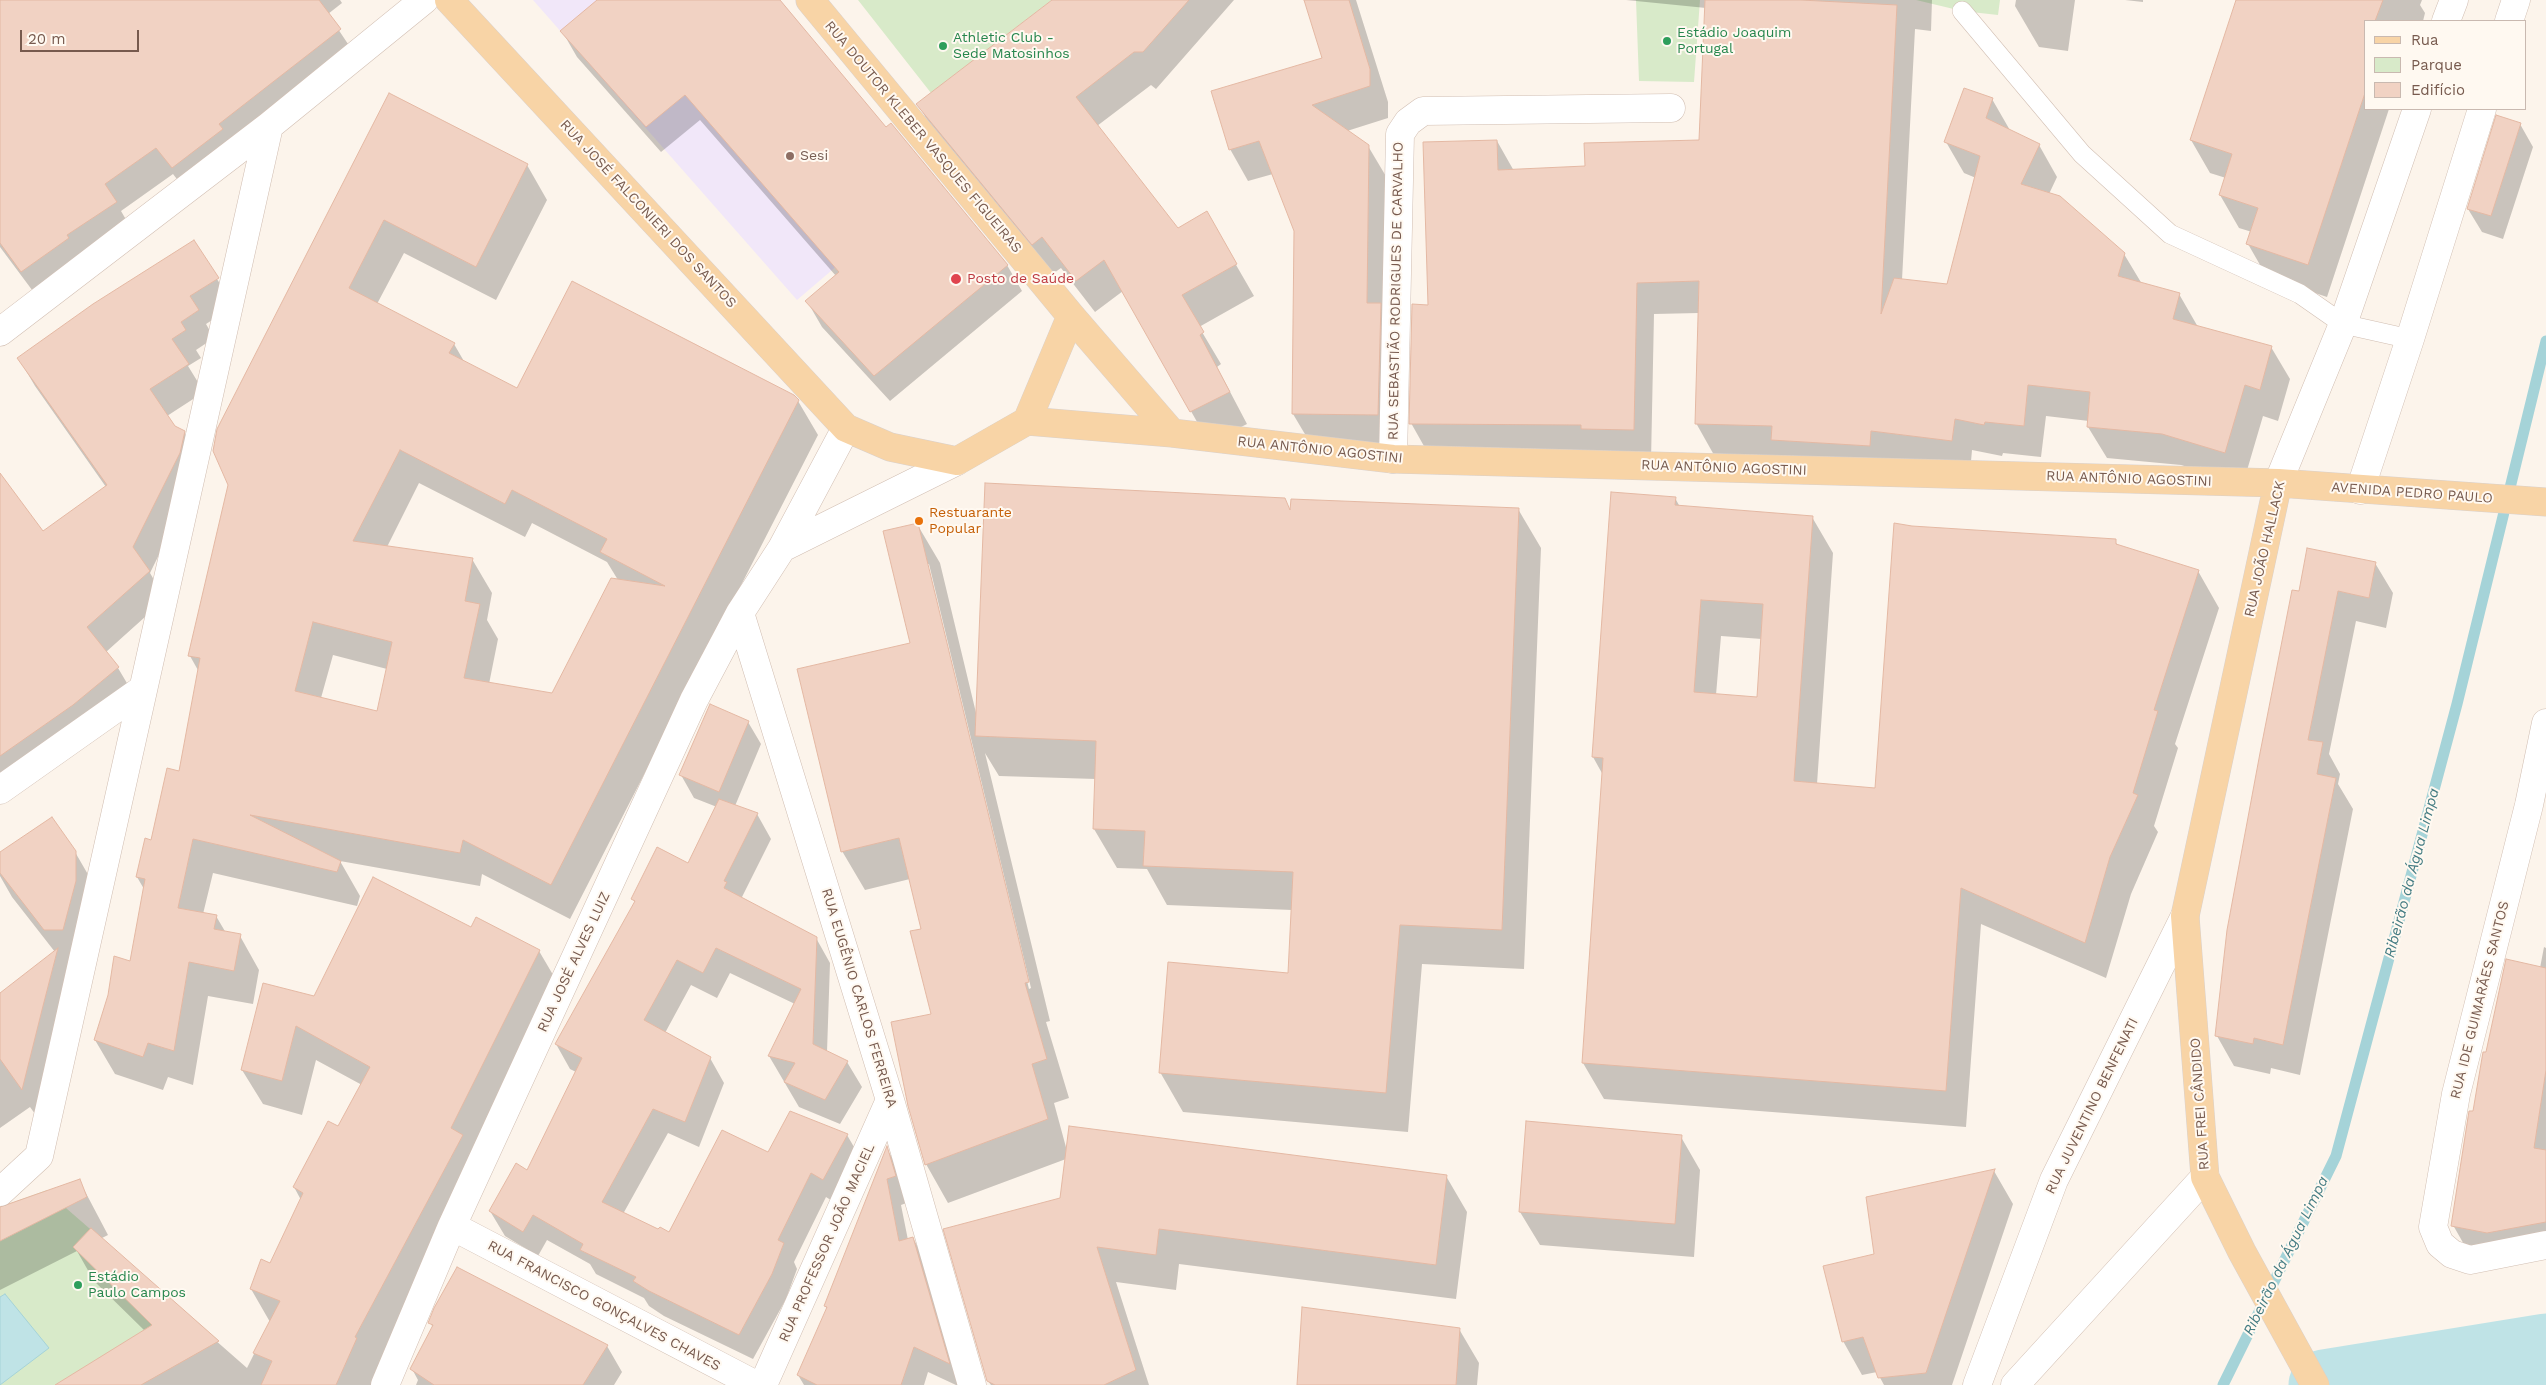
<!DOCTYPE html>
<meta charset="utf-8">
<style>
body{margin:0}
#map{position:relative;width:2546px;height:1385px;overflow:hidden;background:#fcf4eb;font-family:"Work Sans",sans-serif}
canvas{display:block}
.legend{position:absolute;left:2364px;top:20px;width:162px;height:90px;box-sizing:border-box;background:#fff9f1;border:1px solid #c9b9b0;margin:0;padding:6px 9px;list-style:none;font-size:15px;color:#775a4e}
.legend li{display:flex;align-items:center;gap:10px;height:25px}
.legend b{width:25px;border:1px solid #c9b9b0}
.scale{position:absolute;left:20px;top:30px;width:119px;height:22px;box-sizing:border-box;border:2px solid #775a4e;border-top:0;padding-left:6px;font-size:15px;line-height:18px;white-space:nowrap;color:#775a4e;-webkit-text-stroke:4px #fff9f1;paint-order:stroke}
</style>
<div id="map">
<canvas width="2546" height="1385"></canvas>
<ul class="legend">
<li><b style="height:6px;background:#f8d4a6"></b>Rua</li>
<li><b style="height:14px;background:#d8eac9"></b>Parque</li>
<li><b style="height:14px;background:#f1d2c3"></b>Edifício</li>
</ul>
<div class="scale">20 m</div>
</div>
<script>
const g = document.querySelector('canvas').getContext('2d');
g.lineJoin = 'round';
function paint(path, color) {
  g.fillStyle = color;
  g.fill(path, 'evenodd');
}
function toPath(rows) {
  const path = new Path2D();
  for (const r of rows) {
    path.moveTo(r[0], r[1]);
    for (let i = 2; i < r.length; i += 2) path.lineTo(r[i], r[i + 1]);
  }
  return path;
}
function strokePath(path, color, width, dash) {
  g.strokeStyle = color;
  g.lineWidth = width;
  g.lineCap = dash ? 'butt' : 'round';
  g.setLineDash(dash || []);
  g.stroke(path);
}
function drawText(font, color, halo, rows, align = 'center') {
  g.font = font + ' "Work Sans",sans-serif';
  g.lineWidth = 4;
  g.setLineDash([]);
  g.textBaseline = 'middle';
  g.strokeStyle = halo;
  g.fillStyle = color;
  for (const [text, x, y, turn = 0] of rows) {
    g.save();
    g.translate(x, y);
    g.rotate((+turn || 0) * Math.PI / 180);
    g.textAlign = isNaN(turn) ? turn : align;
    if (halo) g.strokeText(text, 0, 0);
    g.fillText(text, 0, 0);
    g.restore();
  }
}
const education = toPath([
 [533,0,780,0,933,184,797,300]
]);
const green = toPath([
 [858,0,1052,0,931,93],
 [1636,0,1700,0,1694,82,1639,81],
 [1916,0,2000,0,1998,15,1962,11],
 [47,1190,66,1208,219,1341,141,1385,0,1385,0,1207]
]);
const water = toPath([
 [5,1294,49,1348,0,1385,0,1297,5,1294]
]);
const shadow = toPath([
 [24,0,340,0,342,3,328,14,356,56,189,195,173,174,121,211,132,230,38,298,0,247,0,17],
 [599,0,778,0,886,129,1007,265,1022,291,890,401,822,327,807,301,836,276,700,120,661,152,577,57,562,31],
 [1054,0,1234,0,1156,89,1151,85,1097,126,1177,229,1206,213,1254,296,1199,327,1221,364,1217,367,1247,424,1209,443,1123,291,1095,312,1061,268,1051,275,936,136,918,104],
 [1306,0,1356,0,1388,102,1388,118,1347,131,1368,146,1387,178,1396,446,1312,446,1293,414,1296,231,1273,174,1248,181,1230,149,1324,59],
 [1626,0,1932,0,1931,31,1915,29,1902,280,1948,285,1976,178,1964,173,1946,142,1992,99,2011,132,2039,145,2057,177,2049,194,2124,254,2142,284,2179,294,2198,327,2271,347,2290,379,2278,421,2263,416,2243,484,2181,465,2107,458,2088,427,2089,421,2046,416,2041,457,2003,453,2002,456,1972,450,1970,473,1714,455,1696,423,1699,313,1654,314,1651,461,1429,455,1411,423,1429,306,1497,141,1514,171,1586,167,1701,141,1706,8],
 [2016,0,2075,0,2068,51,2039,47,2015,6],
 [2125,0,2143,0,2143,2],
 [2238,0,2422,0,2420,5,2425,13,2423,21,2365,21,2365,109,2389,109,2327,297,2267,277,2248,244,2252,232,2239,228,2220,195,2226,178,2210,173,2191,140],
 [390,95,527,165,547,200,496,300,404,253,377,304,454,344,465,363,517,390,798,401,818,435,570,919,482,874,480,886,340,861,360,896,357,906,213,873,203,914,216,916,226,933,240,936,259,970,253,1004,208,996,193,1085,168,1077,163,1090,115,1074,95,1040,131,962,144,889,137,877,180,772,199,672,190,656],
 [419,483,525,537,532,523,607,562,618,580,552,694,489,684,498,639,487,620,492,593,472,559,387,547],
 [333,655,387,669,378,712,321,698],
 [2520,124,2533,147,2503,239,2482,232,2468,209],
 [193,241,234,306,206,324,214,338,196,350,201,358,188,366,204,392,167,416,174,427,184,432,200,460,195,481,150,573,165,599,106,652,118,668,134,695,0,792,0,475,43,533,106,487,35,386,19,359],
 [1675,498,1680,507,1812,517,1833,553,1817,784,1876,789,1911,527,2115,541,2118,546,2198,571,2219,608,2175,744,2178,748,2154,826,2158,832,2131,894,2106,978,1981,924,1966,1127,1604,1099,1583,1063,1603,775,1593,757],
 [1721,636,1762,639,1758,698,1716,695],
 [1518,509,1541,548,1524,969,1422,964,1408,1132,1183,1112,1160,1072,1289,974,1292,910,1167,905,1147,869,1117,868,1094,829,1096,779,999,776,985,753,1050,1021,1046,1022,1069,1098,1054,1103,1067,1151,1446,1176,1467,1212,1456,1299,1179,1264,1176,1290,1116,1282,1149,1385,991,1385,988,1381,1061,1199,1066,1159,948,1203,926,1164,932,1015,922,930,910,879,865,890,842,851,911,643,917,524,940,563,977,717,1292,513],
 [926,564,929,564,1031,988,1029,989],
 [2375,563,2393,593,2386,628,2356,621,2329,754,2340,774,2338,784,2353,809,2300,1075,2271,1068,2270,1074,2234,1066,2217,1036,2300,593],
 [748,722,761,744,735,806,757,814,771,839,741,899,816,938,830,963,827,1052,847,1062,862,1087,840,1124,799,1107,769,1056,795,1004,730,973,717,998,691,985,665,1033,710,1058,724,1083,699,1147,668,1133,623,1214,658,1231,669,1234,768,1154,847,1135,861,1159,837,1204,826,1197,794,1262,797,1269,786,1299,753,1359,664,1316,649,1306,644,1298,596,1274,590,1264,547,1240,538,1256,505,1236,490,1211,528,1171,576,1072,570,1069,556,1044,635,903,633,899,689,864,717,807,694,798,681,775],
 [75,852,97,890,43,1125,30,1107,0,1128,0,994,55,952,12,897,0,876,0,853],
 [471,928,539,951,559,985,482,1170,375,1372,376,1374,371,1385,58,1385,145,1331,94,1281,77,1251,0,1290,0,1208,79,1180,108,1235,100,1239,247,1368,270,1322,251,1289,271,1264,301,1200,294,1187,339,1128,362,1085,316,1060,302,1115,263,1104,242,1070,315,997],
 [2544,947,2546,948,2546,1247,2466,1248,2453,1225,2487,1054,2540,968],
 [1681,1137,1700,1170,1694,1257,1540,1245,1520,1212],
 [887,1149,901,1173,909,1202,901,1205,908,1240,913,1238,927,1264,962,1385,956,1385,928,1372,924,1385,804,1385,798,1375,827,1309,825,1306],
 [1994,1171,2013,1204,1952,1385,1884,1385,1877,1372,1862,1375,1843,1341,1875,1255],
 [430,1322,607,1346,622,1372,614,1385,416,1385,418,1380,412,1369,433,1328],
 [1459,1329,1479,1363,1477,1385,1299,1385]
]);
const stream = toPath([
 [2223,1385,2336,1156,2457,704,2546,341]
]);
const river = toPath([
 [2324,1385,2546,1349]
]);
const building = toPath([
 [0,0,319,0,341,29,219,124,223,129,172,168,156,148,105,184,117,202,67,235,69,238,21,272,0,243,0,0],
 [597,0,780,0,886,127,891,123,1008,265,874,376,805,301,839,272,685,95,646,127,560,31,597,0],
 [1052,0,1189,0,1143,52,1134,52,1076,97,1178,228,1207,211,1237,264,1182,295,1204,332,1200,335,1230,392,1190,412,1104,260,1076,281,1042,237,1032,245,916,104,1052,0],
 [1304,0,1349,0,1370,69,1370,86,1312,105,1369,145,1367,303,1381,303,1378,415,1292,414,1294,231,1259,141,1229,150,1211,91,1322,58,1304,0],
 [1705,0,1801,0,1897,5,1881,314,1894,278,1947,284,1980,156,1944,142,1964,88,1993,98,1986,118,2040,144,2021,184,2060,196,2125,253,2118,276,2180,293,2173,319,2272,346,2260,390,2245,385,2225,453,2162,434,2087,427,2090,392,2028,385,2024,426,1985,422,1984,425,1955,419,1952,441,1871,431,1870,446,1771,440,1772,426,1695,424,1699,281,1637,283,1634,430,1581,429,1581,425,1409,424,1412,304,1428,305,1423,142,1497,140,1498,170,1585,166,1584,143,1699,140,1705,0],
 [2236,0,2383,0,2375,21,2365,21,2365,93,2308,265,2246,244,2258,208,2219,195,2232,154,2190,140,2236,0],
 [389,93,528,164,476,267,384,220,349,288,455,343,449,353,517,388,572,281,794,395,799,400,551,885,463,840,460,853,250,815,341,861,337,872,193,839,178,908,217,915,214,929,241,934,234,971,189,962,174,1051,148,1043,143,1057,94,1040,108,995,114,956,130,961,145,879,136,877,145,838,151,840,167,768,179,771,200,658,188,656,228,485,213,451,217,429,389,93],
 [400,450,505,504,512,490,607,539,600,552,665,586,611,578,552,693,464,678,480,604,465,601,473,558,353,541,400,450],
 [313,622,392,642,377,711,295,691,313,622],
 [2496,115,2521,123,2491,216,2467,209,2496,115],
 [194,240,219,278,190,296,199,310,181,322,186,330,172,339,189,364,150,389,175,426,185,431,180,453,133,547,150,571,87,627,119,667,73,705,0,756,0,473,43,531,107,485,17,358,93,304,194,240],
 [985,483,1285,498,1290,510,1291,499,1519,508,1502,930,1400,925,1386,1093,1159,1073,1168,962,1288,973,1293,872,1143,866,1145,831,1093,829,1096,741,975,736,985,483],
 [1611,492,1676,497,1675,505,1813,516,1794,781,1875,788,1894,523,1912,526,2116,539,2116,544,2199,570,2154,710,2158,711,2133,793,2138,795,2110,857,2085,943,1961,888,1946,1091,1582,1063,1603,758,1592,757,1611,492],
 [1701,600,1763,604,1757,697,1694,692,1701,600],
 [918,523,1029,982,1025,983,1047,1059,1032,1064,1048,1119,925,1165,908,1106,891,1022,931,1014,910,931,921,929,899,838,841,852,797,669,910,643,883,531,918,523],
 [2307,548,2376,562,2369,598,2338,591,2308,740,2323,742,2317,774,2336,778,2283,1045,2254,1038,2253,1044,2215,1036,2227,930,2260,753,2292,590,2299,591,2307,548],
 [710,704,749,721,719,792,679,775,710,704],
 [719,799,758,813,724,881,727,882,724,888,817,937,813,1044,848,1061,825,1100,784,1082,795,1063,768,1056,801,989,716,948,703,973,677,960,644,1020,711,1057,685,1122,653,1109,602,1202,658,1229,660,1227,669,1232,722,1130,768,1152,790,1111,848,1134,823,1180,811,1173,778,1240,784,1243,772,1274,739,1335,649,1291,633,1281,636,1277,580,1250,583,1244,533,1215,523,1232,489,1211,516,1163,527,1170,582,1058,555,1044,635,901,631,899,657,847,688,863,719,799],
 [52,817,76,851,76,881,63,930,44,930,0,873,0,852,52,817],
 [373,877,471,927,476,917,540,950,451,1128,463,1135,355,1337,357,1338,336,1385,261,1385,272,1361,253,1353,280,1301,250,1289,261,1259,270,1263,303,1193,293,1187,328,1121,338,1126,370,1067,296,1026,282,1081,241,1070,263,983,314,996,373,877],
 [58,948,43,1006,22,1090,0,1059,0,993,58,948],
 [2506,959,2546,968,2546,1070,2534,1148,2546,1150,2546,1222,2487,1233,2451,1226,2469,1111,2473,1111,2483,1052,2486,1052,2506,959],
 [1526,1121,1682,1135,1675,1224,1519,1212,1526,1121],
 [1069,1126,1447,1175,1436,1265,1159,1229,1156,1255,1097,1247,1136,1370,1104,1385,995,1385,987,1381,943,1229,1060,1198,1069,1126],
 [887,1146,896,1176,887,1179,899,1241,913,1237,950,1364,914,1347,901,1385,817,1385,797,1375,827,1307,824,1306,887,1146],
 [1995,1169,1926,1373,1878,1378,1863,1337,1842,1342,1823,1266,1874,1254,1866,1197,1995,1169],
 [80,1179,87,1197,0,1241,0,1207,80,1179],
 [91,1228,219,1341,141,1385,55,1385,152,1325,73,1247,91,1228],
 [457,1267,608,1345,583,1385,434,1385,410,1369,433,1325,428,1323,434,1308,457,1267],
 [1302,1307,1460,1328,1456,1385,1297,1385,1302,1307]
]);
const lane = toPath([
 [1962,11,2082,154,2170,234,2300,294,2343,324,2410,339]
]);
const street = toPath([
 [2446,21,2454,0],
 [2509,21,2516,0],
 [0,332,269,126],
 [846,428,782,548,957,461],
 [1393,459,1400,134,1408,122,1423,111,1671,108],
 [2278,483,2343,324,2417,109],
 [2360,490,2410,339,2482,109],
 [740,613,890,1100,972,1385],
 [2546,723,2529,805,2456,1094,2433,1227,2440,1244,2452,1254,2470,1260,2546,1245],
 [0,790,143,689],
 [0,1192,39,1156,269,126,424,0],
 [452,1226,756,1385],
 [385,1385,452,1226,694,700,740,613,782,548],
 [763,1385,890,1100],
 [1977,1385,2054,1180,2185,916],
 [2015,1385,2205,1177]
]);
const primary = toPath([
 [449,0,846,428,890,447,957,461,1027,421,1172,433,1393,459,2278,483,2546,502],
 [810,0,1071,316,1172,433],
 [1027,421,1071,316],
 [2278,483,2185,916,2205,1177,2242,1252,2315,1385]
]);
const markers = [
 [1667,41,5,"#2e9e5b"],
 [943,46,5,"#2e9e5b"],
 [790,156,5,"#8d6e63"],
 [956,279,6,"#e0444e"],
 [919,521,5,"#e8710a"],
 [78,1285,5,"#2e9e5b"]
];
const leisureNames = [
 ["Estádio Joaquim",1677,33],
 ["Portugal",1677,49],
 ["Athletic Club -",953,38],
 ["Sede Matosinhos",953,54],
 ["Estádio",88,1277],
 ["Paulo Campos",88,1293]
];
const streetNames = [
 ["RUA DOUTOR KLEBER VASQUES FIGUEIRAS",923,137,50],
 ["RUA JOSÉ FALCONIERI DOS SANTOS",648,214,47],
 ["RUA SEBASTIÃO RODRIGUES DE CARVALHO",1396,291,-89],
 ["RUA ANTÔNIO AGOSTINI",1320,450,6],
 ["RUA ANTÔNIO AGOSTINI",1724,468,2],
 ["RUA ANTÔNIO AGOSTINI",2129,479,2],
 ["AVENIDA PEDRO PAULO",2412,493,4],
 ["RUA JOÃO HALLACK",2265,549,-77],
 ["RUA JOSÉ ALVES LUIZ",574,962,-65],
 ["RUA EUGÊNIO CARLOS FERREIRA",859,998,73],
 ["RUA IDE GUIMARÃES SANTOS",2480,1000,-76],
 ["RUA FREI CÂNDIDO",2200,1104,-94],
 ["RUA JUVENTINO BENFENATI",2092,1106,-64],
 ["RUA PROFESSOR JOÃO MACIEL",827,1243,-66],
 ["RUA FRANCISCO GONÇALVES CHAVES",604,1306,28]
];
const educationNames = [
 ["Sesi",800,156]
];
const healthNames = [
 ["Posto de Saúde",967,279]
];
const foodNames = [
 ["Restuarante",929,513],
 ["Popular",929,529]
];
const waterNames = [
 ["Ribeirão da Água Limpa",2412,873,-75],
 ["Ribeirão da Água Limpa",2286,1256,-64]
];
paint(education, '#f1e7f9');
paint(green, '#d8eac9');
paint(water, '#bfe3e6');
strokePath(water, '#a5d3d8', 1);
paint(shadow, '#0003');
strokePath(stream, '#a5d3d8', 11);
strokePath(river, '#bfe3e6', 71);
paint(building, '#f1d2c3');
strokePath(building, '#e4b8a3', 1);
strokePath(lane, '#d1beb2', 20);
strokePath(street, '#d1beb2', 29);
strokePath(primary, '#d9d1cd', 29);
strokePath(lane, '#fff', 19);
strokePath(street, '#fff', 28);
strokePath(primary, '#f8d4a6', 28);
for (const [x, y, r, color] of markers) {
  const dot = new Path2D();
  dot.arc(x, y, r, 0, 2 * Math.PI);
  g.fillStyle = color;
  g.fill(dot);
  strokePath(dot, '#fff9f1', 2);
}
drawText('14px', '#27864d', '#fff9f1', leisureNames, 'left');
drawText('14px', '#775a4e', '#fff9f1', streetNames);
drawText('14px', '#785e54', '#fff9f1', educationNames, 'left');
drawText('14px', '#be3a42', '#fff9f1', healthNames, 'left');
drawText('14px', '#c56008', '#fff9f1', foodNames, 'left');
drawText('italic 15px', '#447c83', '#fff9f1', waterNames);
</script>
